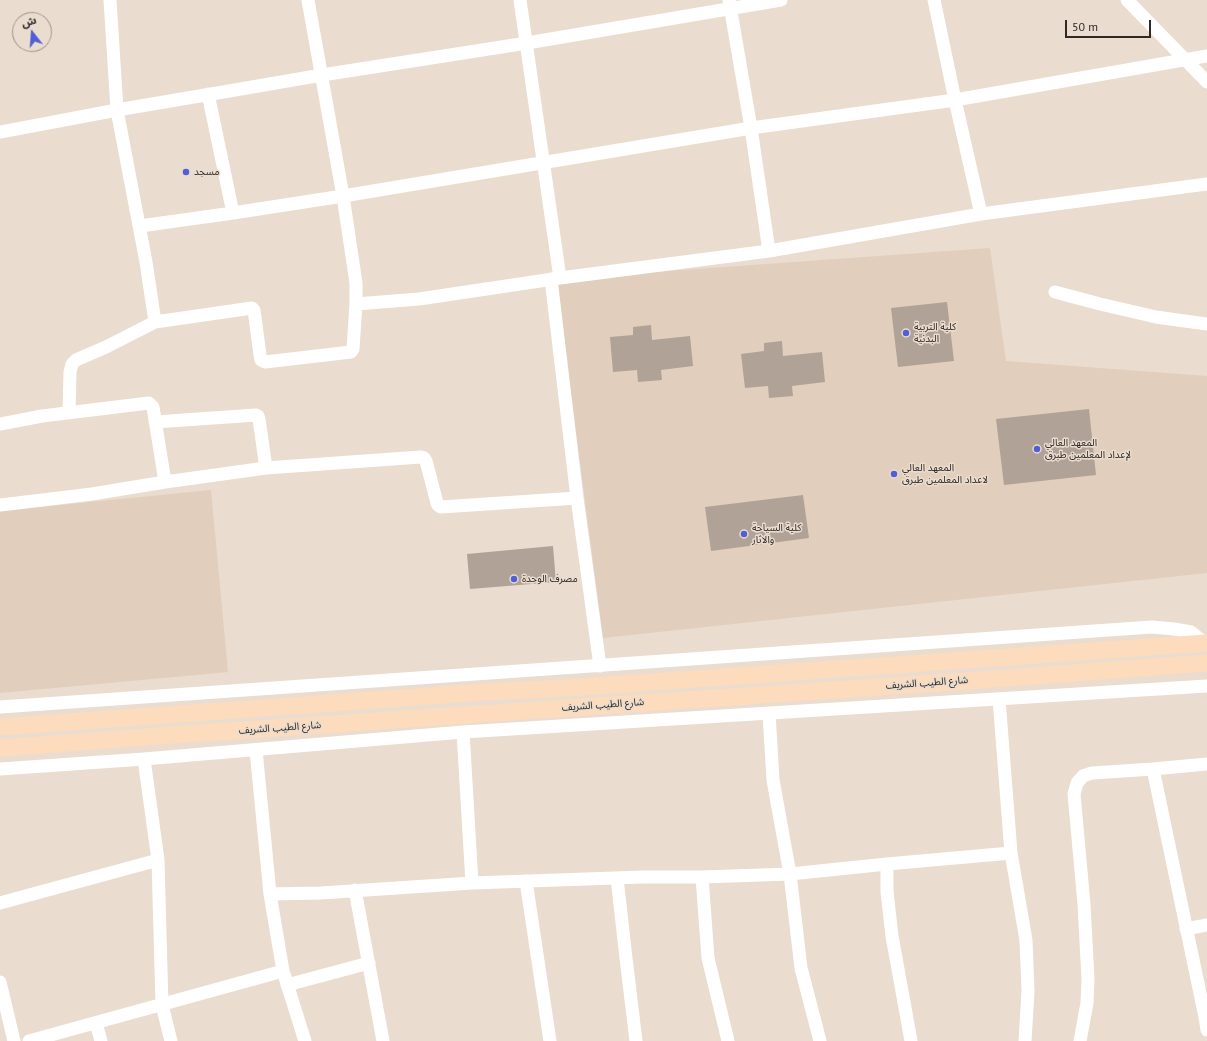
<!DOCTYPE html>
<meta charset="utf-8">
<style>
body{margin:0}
#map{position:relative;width:1207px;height:1041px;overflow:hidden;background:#eadccf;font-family:"PT Sans","Noto Sans Arabic",sans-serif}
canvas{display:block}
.north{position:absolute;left:12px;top:12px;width:40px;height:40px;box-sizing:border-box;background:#eadccf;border:1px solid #9f948b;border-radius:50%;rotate:343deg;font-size:11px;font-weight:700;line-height:16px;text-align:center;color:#2e2924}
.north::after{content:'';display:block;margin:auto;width:14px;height:18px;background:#505fd5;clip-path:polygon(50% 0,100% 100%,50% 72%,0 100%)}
.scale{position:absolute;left:1065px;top:20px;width:86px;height:18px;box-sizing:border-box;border:2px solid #2e2924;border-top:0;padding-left:5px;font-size:12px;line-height:14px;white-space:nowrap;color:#2e2924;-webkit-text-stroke:3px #eadccf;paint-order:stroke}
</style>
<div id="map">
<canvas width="1207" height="1041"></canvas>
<div class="north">ش</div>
<div class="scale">50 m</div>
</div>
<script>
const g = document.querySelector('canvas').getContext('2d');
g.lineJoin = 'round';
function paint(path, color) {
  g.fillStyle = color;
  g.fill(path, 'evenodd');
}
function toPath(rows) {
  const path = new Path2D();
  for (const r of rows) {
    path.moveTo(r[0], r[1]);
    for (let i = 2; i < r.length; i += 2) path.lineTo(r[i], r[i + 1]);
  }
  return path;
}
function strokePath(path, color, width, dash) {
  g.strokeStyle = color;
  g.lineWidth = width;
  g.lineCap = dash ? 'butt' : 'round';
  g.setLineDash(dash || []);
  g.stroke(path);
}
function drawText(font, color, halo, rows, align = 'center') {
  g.font = font + ' "PT Sans","Noto Sans Arabic",sans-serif';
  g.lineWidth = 3;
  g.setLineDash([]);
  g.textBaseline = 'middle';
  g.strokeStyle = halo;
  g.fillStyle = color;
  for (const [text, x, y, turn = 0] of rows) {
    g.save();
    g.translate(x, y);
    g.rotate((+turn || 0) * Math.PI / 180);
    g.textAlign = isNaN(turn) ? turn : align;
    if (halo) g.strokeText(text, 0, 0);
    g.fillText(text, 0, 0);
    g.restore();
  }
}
const built = toPath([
 [990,248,1006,361,1207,376,1207,573,603,638,556,279],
 [211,490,228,672,0,693,0,511]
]);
const building = toPath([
 [947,302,954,361,898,367,891,308],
 [651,325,652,340,690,336,693,366,661,370,662,380,638,382,637,370,613,372,610,337,633,335,633,327],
 [782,341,783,356,822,352,825,382,792,386,793,396,769,398,768,386,745,388,741,354,764,351,764,343],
 [1089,409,1096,475,1004,485,996,419],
 [803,495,809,538,711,551,705,507],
 [553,546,556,582,470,589,467,554]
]);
const minor = toPath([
 [308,0,343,196,356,283,356,304,419,299,560,278,769,251,981,214,1207,184],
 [520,0,560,278],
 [729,0,751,128,769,251],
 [934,0,955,100,981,214],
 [1127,0,1207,82],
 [208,94,233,213],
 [0,132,117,110,229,91,322,75,527,43,781,0],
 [140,226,233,213,343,196,751,128,955,100,1207,56],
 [551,279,577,498,600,666],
 [1055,292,1100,304,1156,317,1207,324],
 [155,322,252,308,254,310,260,355,261,360,265,362,351,352,353,349,356,304],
 [69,413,70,372,72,364,76,360,106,347,155,322,146,262,117,110,110,0],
 [155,422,256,415,258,416,259,419,266,468],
 [0,424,42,416,149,403,153,407,165,482],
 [0,505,92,494,165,482,266,468,421,457,424,458,426,461,437,503,438,505,441,507,577,498],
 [0,707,1152,627,1174,629,1191,632,1206,644],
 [769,713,773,780,790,874,801,968,820,1041],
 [463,732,472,883],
 [256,750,270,894],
 [144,759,158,860,162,1005,171,1041],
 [0,769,144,759,463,732,1207,686],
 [1153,769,1205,1017,1207,1030],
 [1011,853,1026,940,1028,991,1025,1041],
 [887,864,887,892,892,936,911,1041],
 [702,877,708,958,728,1041],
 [617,878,626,958,636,1041],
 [526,881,550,1041],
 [355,890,383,1041],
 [0,903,158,860],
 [1186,929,1207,925],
 [283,971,270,894,321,893,472,883,643,877,702,877,790,874,887,864,1011,853,999,699],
 [0,982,14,1041],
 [287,985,369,963],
 [96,1023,101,1041],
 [29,1041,283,971,305,1041],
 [1080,1041,1087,1003,1088,979,1084,904,1074,794,1077,783,1083,776,1092,773,1153,769,1207,764]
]);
const major = toPath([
 [0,727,484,692,568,688,1207,643],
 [0,748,171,735,966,681,1207,663]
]);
const markers = [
 [186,172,4,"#505fd5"],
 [906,333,4,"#505fd5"],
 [1037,449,4,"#505fd5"],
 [894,474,4,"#505fd5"],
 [744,534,4,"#505fd5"],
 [514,579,4,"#505fd5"]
];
const poiNames = [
 ["مسجد",194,172],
 ["كلية التربية",914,327],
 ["البدنية",914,339],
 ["المعهد العالي",1045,443],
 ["لإعداد المعلمين طبرق",1045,455],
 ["المعهد العالي",902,468],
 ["لاعداد المعلمين طبرق",902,480],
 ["كلية السياحة",752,528],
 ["والاثار",752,540],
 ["مصرف الوحدة",522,579]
];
const streetNames = [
 ["شارع الطيب الشريف",927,683,-4],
 ["شارع الطيب الشريف",603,705,-4],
 ["شارع الطيب الشريف",280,728,-4]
];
paint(built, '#e2cebc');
paint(building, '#b0a296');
strokePath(minor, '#fff', 13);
strokePath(major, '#fddcbe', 17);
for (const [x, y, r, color] of markers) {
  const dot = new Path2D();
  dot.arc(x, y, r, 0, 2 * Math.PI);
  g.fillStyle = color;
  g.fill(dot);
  strokePath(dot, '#eadccf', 1.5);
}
drawText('10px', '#2e2924', '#eadccf', poiNames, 'left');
drawText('10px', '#2e2924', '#eadccf', streetNames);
</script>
